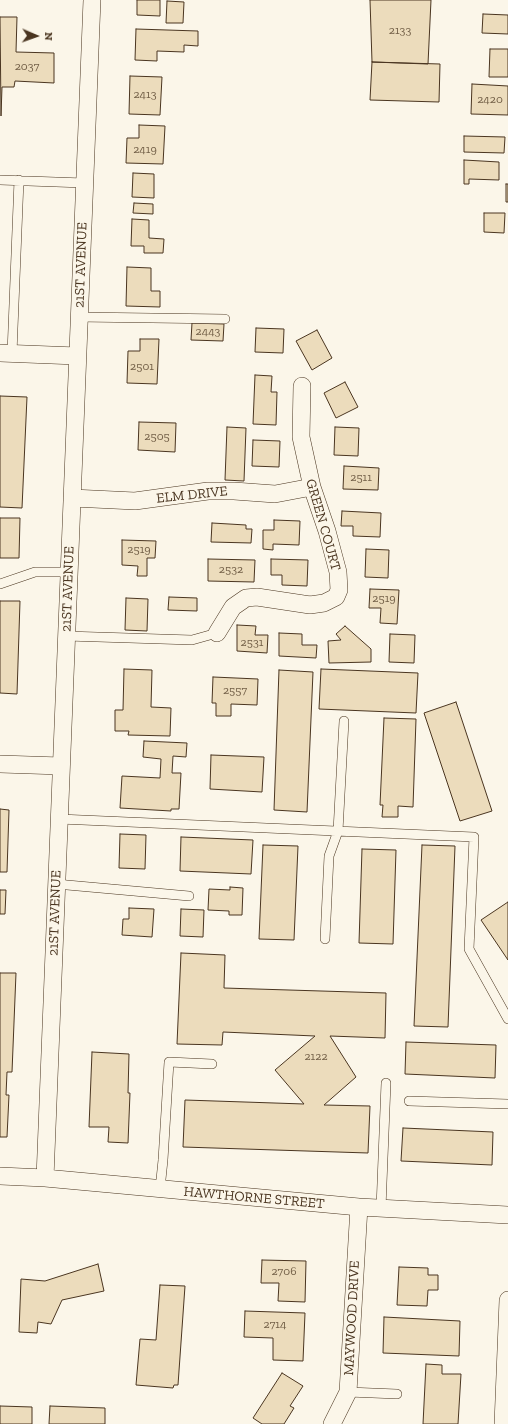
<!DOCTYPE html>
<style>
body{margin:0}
#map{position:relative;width:508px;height:1424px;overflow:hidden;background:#fbf6e9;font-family:"Zilla Slab",serif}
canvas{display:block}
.north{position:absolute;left:16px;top:16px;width:40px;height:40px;-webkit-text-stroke:3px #fbf6e9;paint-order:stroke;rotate:92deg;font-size:11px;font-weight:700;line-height:16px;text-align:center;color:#4a3520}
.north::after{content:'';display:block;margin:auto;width:14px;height:18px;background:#4a3520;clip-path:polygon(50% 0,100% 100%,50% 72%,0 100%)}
</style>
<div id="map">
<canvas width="508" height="1424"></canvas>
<div class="north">N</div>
</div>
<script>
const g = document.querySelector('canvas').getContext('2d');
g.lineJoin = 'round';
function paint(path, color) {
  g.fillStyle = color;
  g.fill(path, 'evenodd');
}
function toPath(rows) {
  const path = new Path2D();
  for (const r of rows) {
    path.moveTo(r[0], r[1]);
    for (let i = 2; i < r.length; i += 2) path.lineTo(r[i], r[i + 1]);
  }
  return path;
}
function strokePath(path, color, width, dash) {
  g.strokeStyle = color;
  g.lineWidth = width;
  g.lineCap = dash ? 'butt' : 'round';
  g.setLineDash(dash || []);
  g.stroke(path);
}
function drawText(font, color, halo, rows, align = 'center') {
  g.font = font + ' "Zilla Slab",serif';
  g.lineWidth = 3;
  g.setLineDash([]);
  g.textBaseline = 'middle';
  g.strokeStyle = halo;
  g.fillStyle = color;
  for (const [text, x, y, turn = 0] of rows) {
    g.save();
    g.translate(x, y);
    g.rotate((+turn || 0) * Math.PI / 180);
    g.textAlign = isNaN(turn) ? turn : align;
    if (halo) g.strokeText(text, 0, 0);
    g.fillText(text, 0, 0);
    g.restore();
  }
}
const building = toPath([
 [137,0,160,0,160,16,137,15,137,0],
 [370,0,431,0,428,64,372,62,370,0],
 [167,1,184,2,183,23,166,23,167,1],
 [483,14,508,15,508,34,482,33,483,14],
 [0,17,17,17,16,52,54,53,54,83,15,81,14,87,2,87,1,116,0,17],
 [136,29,198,31,198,46,184,45,184,52,157,51,157,61,135,60,136,29],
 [490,49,508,49,508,77,489,77,490,49],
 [372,62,440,64,439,102,370,100,372,62],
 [130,76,162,77,160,115,129,114,130,76],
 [472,84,508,86,508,115,471,114,472,84],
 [139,125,165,126,163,164,126,163,127,138,139,138,139,125],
 [464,136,505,137,504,153,464,152,464,136],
 [464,160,499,162,499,180,469,179,469,184,464,184,464,160],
 [133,173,154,174,154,198,132,197,133,173],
 [506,184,508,184,508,202,506,202,506,184],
 [134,203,153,204,153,214,133,213,134,203],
 [484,213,505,213,504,233,484,232,484,213],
 [132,219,149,220,149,238,164,239,163,253,144,253,144,246,131,246,132,219],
 [127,267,151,268,151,291,160,291,160,307,126,306,127,267],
 [192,323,224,324,223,341,191,340,192,323],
 [256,328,284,329,283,353,255,352,256,328],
 [317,330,332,358,312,370,296,341,317,330],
 [140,339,159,339,157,384,127,383,128,351,140,351,140,339],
 [255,375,272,376,271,392,277,392,276,425,253,424,255,375],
 [345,382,358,407,336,418,324,393,345,382],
 [0,396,27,397,22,508,0,507,0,396],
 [139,422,176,423,175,452,138,450,139,422],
 [227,427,246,428,244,481,225,480,227,427],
 [335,427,359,428,358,456,334,455,335,427],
 [253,440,280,441,279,467,252,466,253,440],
 [344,466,379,468,378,490,343,489,344,466],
 [342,511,381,513,380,537,353,536,353,526,341,526,342,511],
 [0,518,20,518,19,558,0,558,0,518],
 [274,520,300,521,299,545,273,544,273,550,263,549,263,530,274,530,274,520],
 [212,523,246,525,246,529,252,529,251,543,211,542,212,523],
 [122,540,156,541,155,558,147,558,147,576,137,576,138,566,122,565,122,540],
 [366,549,389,550,388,578,365,577,366,549],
 [208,559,255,560,254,582,208,581,208,559],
 [271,559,308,560,307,586,282,585,282,575,271,575,271,559],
 [370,589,399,590,397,624,380,623,381,608,369,608,370,589],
 [169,597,197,598,197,611,168,610,169,597],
 [126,598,148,599,147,631,125,630,126,598],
 [0,601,20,601,17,694,0,693,0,601],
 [237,625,256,626,255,635,268,635,267,653,237,651,237,625],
 [345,626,371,649,371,662,329,663,328,641,341,640,336,634,345,626],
 [279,633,302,634,302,645,317,645,316,658,279,656,279,633],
 [390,634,415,635,414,663,389,662,390,634],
 [124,669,152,670,151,707,171,708,170,736,128,735,129,731,115,731,115,710,123,710,124,669],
 [321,669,418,673,416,713,319,709,321,669],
 [279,670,313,672,307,812,274,810,279,670],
 [213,677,258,679,257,705,231,704,231,716,216,716,216,703,212,703,213,677],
 [456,702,492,811,460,821,424,713,456,702],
 [384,718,416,719,413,807,398,806,398,817,382,817,383,805,380,805,384,718],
 [144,741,187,743,186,757,173,756,172,773,181,773,179,809,171,809,171,811,120,808,122,776,160,778,161,759,143,757,144,741],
 [211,755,264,757,262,792,210,789,211,755],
 [0,809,9,810,7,872,0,872,0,809],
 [120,834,146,835,145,869,119,868,120,834],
 [181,837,253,840,251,874,180,871,181,837],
 [263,845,298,846,294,940,259,939,263,845],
 [422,845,455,846,448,1027,414,1026,422,845],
 [362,849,396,850,393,944,359,943,362,849],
 [230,887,243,888,242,915,229,915,229,911,208,910,209,889,230,890,230,887],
 [0,890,6,890,5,914,0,914,0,890],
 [508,902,508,960,481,920,508,902],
 [129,908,154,909,152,937,122,935,123,919,129,919,129,908],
 [181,909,204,910,203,937,180,936,181,909],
 [181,953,225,955,224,988,386,993,385,1038,330,1036,356,1077,324,1105,370,1106,368,1153,183,1147,185,1100,304,1104,275,1070,315,1036,223,1032,222,1045,177,1044,181,953],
 [0,973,16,973,12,1072,7,1072,6,1095,9,1095,7,1137,0,1137,0,973],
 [406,1042,496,1045,495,1078,405,1074,406,1042],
 [92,1052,129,1054,128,1093,130,1093,128,1143,108,1142,109,1127,89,1127,92,1052],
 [403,1128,493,1132,492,1165,401,1161,403,1128],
 [262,1260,306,1261,305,1302,278,1301,279,1283,261,1283,262,1260],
 [98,1264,104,1291,62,1300,51,1324,38,1322,37,1333,19,1332,21,1279,45,1281,98,1264],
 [399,1267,428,1268,428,1275,438,1275,438,1290,428,1290,427,1306,397,1305,399,1267],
 [160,1285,185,1286,178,1385,174,1385,173,1388,136,1385,140,1339,156,1340,160,1285],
 [245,1311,305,1313,303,1361,273,1360,273,1338,244,1337,245,1311],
 [384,1317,460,1321,459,1356,383,1353,384,1317],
 [426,1364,442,1365,442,1374,461,1374,458,1424,423,1424,426,1364],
 [282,1373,303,1386,290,1406,294,1408,284,1424,262,1424,253,1418,282,1373],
 [0,1406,32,1407,32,1424,0,1424,0,1406],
 [50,1406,105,1408,105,1424,49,1424,50,1406]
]);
const service = toPath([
 [0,180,84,183],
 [79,317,225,319],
 [12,353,19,180],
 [0,584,35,572,68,572],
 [66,636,192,640,217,633],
 [59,819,474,837,469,949,508,1019],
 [56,884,189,896],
 [325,939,329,856,338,831,344,721],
 [409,1101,508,1104],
 [160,1189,163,1160,169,1062,212,1064],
 [381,1208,386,1083],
 [348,1392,397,1394]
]);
const minor = toPath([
 [0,353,77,356],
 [72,498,135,501,208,491,234,491,275,494,312,487],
 [217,633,233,607,246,598,257,597,310,605,324,603,336,597,339,590,338,572,327,531,312,487,301,437,302,386],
 [0,764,61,766],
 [0,1176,45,1178,359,1207,508,1215],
 [45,1178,92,0],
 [332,1424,348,1392,359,1207],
 [503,1424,508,1300]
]);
const numberNames = [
 ["2133",400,31],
 ["2037",27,67],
 ["2413",145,95],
 ["2420",490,100],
 ["2419",145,150],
 ["2443",208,332],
 ["2501",142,367],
 ["2505",157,437],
 ["2511",361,478],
 ["2519",139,550],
 ["2532",231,570],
 ["2519",384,599],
 ["2531",252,643],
 ["2557",235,691],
 ["2122",316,1057],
 ["2706",284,1272],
 ["2714",275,1325]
];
const streetNames = [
 ["21ST AVENUE",81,265,-88],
 ["ELM DRIVE",192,495,-6],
 ["GREEN COURT",323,525,74],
 ["21ST AVENUE",68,589,-88],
 ["21ST AVENUE",55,913,-88],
 ["HAWTHORNE STREET",254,1198,5],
 ["MAYWOOD DRIVE",352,1318,-87]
];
paint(building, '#ecdcbc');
strokePath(building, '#4a3520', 1);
strokePath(service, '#4a3520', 10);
strokePath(minor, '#4a3520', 18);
strokePath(service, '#fbf6e9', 9);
strokePath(minor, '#fbf6e9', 17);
drawText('12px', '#725f47', null, numberNames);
drawText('14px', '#4a3520', '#fbf6e9', streetNames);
</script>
